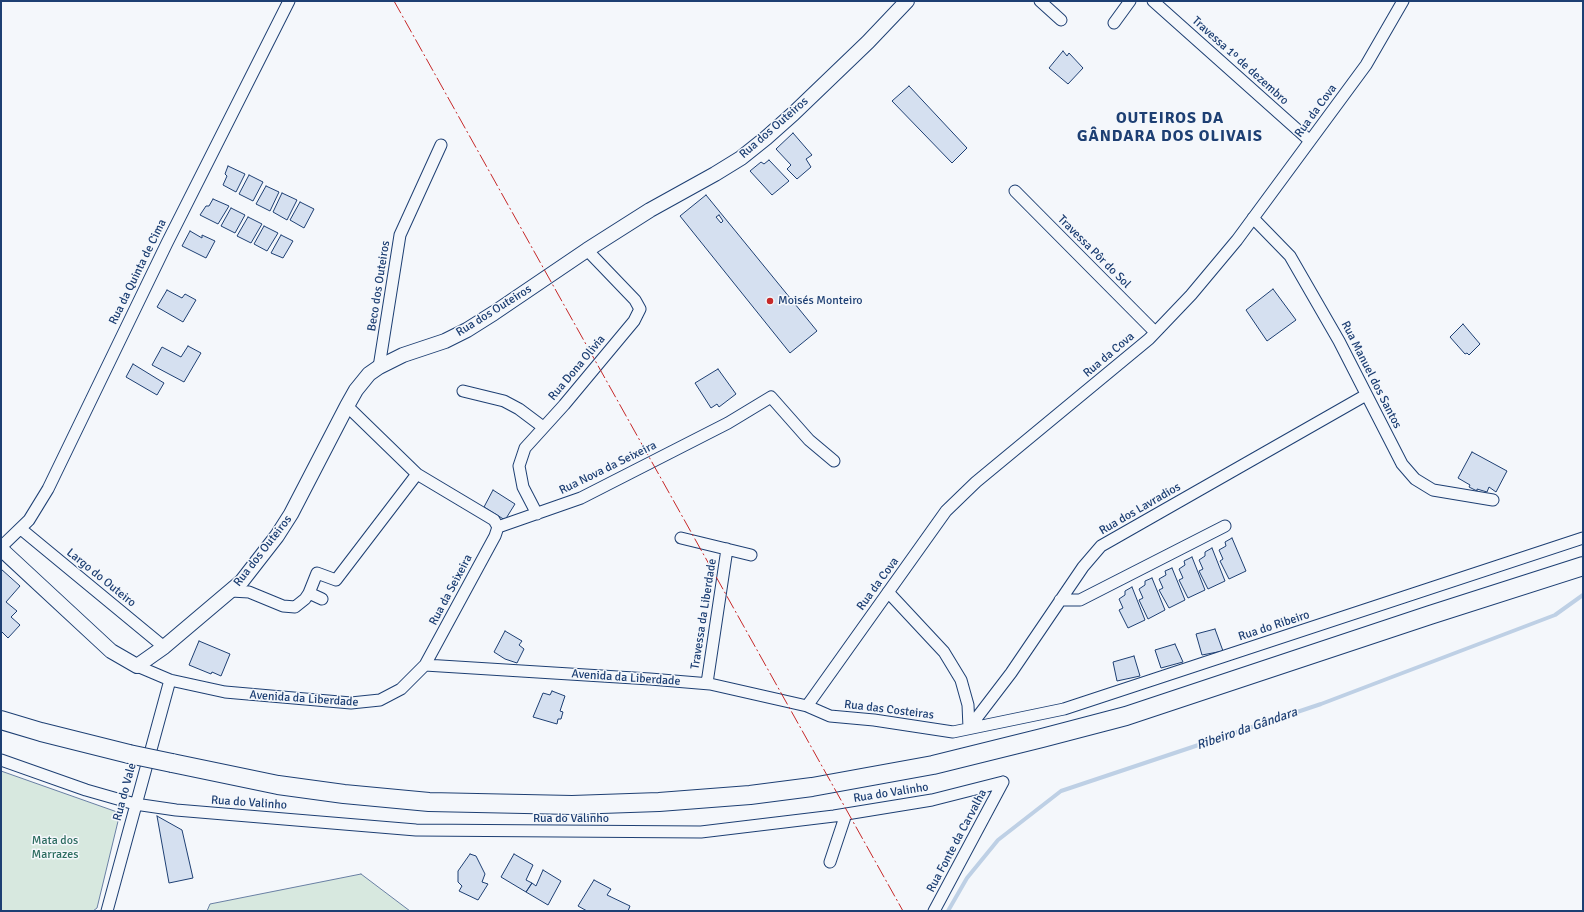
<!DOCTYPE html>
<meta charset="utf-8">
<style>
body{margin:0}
#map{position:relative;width:1584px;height:912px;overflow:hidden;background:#f4f7fb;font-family:Signika,sans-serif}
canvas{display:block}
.frame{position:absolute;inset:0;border:2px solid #1d3f73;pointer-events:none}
</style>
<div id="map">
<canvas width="1584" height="912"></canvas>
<div class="frame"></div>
</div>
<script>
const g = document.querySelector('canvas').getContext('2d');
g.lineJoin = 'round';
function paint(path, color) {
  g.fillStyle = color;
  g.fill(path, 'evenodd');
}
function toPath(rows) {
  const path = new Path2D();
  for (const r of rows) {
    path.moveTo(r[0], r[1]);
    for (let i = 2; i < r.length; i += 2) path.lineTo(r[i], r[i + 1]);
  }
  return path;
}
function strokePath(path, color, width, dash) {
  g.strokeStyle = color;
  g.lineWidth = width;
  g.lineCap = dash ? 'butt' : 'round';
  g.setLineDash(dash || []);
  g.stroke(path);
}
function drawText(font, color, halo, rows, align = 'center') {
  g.font = font + ' Signika,sans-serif';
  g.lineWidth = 3;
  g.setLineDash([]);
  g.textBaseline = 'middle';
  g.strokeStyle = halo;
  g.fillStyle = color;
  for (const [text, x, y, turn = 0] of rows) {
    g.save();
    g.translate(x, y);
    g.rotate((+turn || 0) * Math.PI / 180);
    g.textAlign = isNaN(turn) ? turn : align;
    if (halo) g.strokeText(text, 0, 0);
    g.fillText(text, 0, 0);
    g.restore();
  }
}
const green = toPath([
 [1,771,120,813,97,908,93,911,1,911,1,771],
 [361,874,410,911,207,911,210,904,361,874]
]);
const stream = toPath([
 [948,911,967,878,998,840,1061,791,1321,704,1555,615,1583,595]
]);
const building = toPath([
 [1063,51,1067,56,1069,53,1083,68,1068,84,1049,68,1063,51],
 [909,86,967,148,952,163,892,101,909,86],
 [793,133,812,155,806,159,811,167,797,179,787,169,791,165,776,149,793,133],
 [769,160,789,181,772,195,750,171,761,162,764,164,769,160],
 [228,166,245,174,236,192,223,185,227,176,225,174,228,166],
 [249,175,263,182,253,201,239,194,249,175],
 [266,186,279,192,270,211,256,204,266,186],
 [282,193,297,200,287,220,273,212,282,193],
 [706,195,817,331,790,353,680,216,706,195],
 [213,199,229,206,218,224,200,215,206,206,209,206,213,199],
 [300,202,314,209,304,228,290,220,300,202],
 [231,208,245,215,235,233,221,226,231,208],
 [719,215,723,221,721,223,716,217,719,215],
 [248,217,262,224,251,243,237,236,248,217],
 [264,226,278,233,267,251,254,244,264,226],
 [190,231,202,238,202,235,215,241,206,258,182,246,190,231],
 [281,235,293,241,283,258,271,253,281,235],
 [1273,289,1296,320,1267,341,1246,310,1273,289],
 [167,290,182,298,185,294,196,300,183,322,157,307,167,290],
 [1463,324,1480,344,1469,355,1467,353,1465,354,1450,337,1463,324],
 [188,346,201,353,184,382,152,365,162,347,181,357,188,346],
 [133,364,164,383,157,395,126,377,133,364],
 [718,369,736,394,719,407,717,404,711,408,695,383,718,369],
 [1472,452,1507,471,1496,492,1489,487,1487,492,1477,489,1477,491,1469,487,1470,485,1458,478,1472,452],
 [493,490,515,504,505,520,484,507,493,490],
 [1232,538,1246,571,1229,579,1220,561,1223,559,1219,550,1226,546,1225,542,1232,538],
 [1212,548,1225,581,1208,589,1199,571,1203,569,1199,560,1205,556,1205,552,1212,548],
 [1192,557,1205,590,1188,598,1179,580,1183,578,1179,569,1185,565,1184,561,1192,557],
 [1172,568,1185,600,1169,608,1159,590,1163,588,1159,579,1166,575,1165,571,1172,568],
 [1,569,20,586,6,602,17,611,11,617,20,625,8,638,1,631,1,569],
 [1152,578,1165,610,1148,619,1139,600,1143,598,1139,589,1145,585,1145,581,1152,578],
 [1132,587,1145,620,1128,628,1119,610,1123,608,1119,599,1125,595,1125,591,1132,587],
 [1215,629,1223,651,1202,655,1196,634,1215,629],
 [505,631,522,641,519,645,524,649,517,663,505,659,494,652,505,631],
 [199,641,230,654,221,676,212,672,211,674,189,665,199,641],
 [1175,644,1183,662,1161,668,1155,650,1175,644],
 [1134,656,1140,676,1117,681,1113,662,1134,656],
 [552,691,565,696,560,711,563,712,561,719,558,719,557,724,533,717,543,693,550,695,552,691],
 [157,816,182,830,193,878,169,883,157,816],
 [470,854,476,856,485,874,482,882,488,884,478,900,459,891,462,886,458,882,458,871,470,854],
 [514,854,533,865,526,880,532,883,526,892,501,877,514,854],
 [543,870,561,881,548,905,526,892,532,883,536,886,543,870],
 [594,880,611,889,607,895,630,906,628,911,587,911,578,906,594,880]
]);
const minor = toPath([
 [1040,1,1061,20],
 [1153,1,1310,141],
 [1114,23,1130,1],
 [1015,191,1155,332],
 [1253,218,1290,256,1339,341,1402,464,1415,479,1433,490,1493,500],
 [379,367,400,235,441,145],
 [463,391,504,401,519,409,543,427],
 [347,406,417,474,494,520,498,527],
 [537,514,523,487,519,466,525,448,564,405,634,321,640,309,635,300,587,250],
 [498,527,581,498,728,423,771,397,809,440,834,461],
 [21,529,164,647],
 [681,538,751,555],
 [1,547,29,520,48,489,167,243,289,1],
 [231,591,249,592,283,606,295,607,305,599,309,593,322,599],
 [888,592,944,652,961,680,968,705,969,728],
 [309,593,317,573,336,580,417,474],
 [1060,600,1080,600,1225,526],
 [425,665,650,679,710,684,807,706,830,716,874,720,953,732,1064,709,1583,538],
 [137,666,170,680,225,692,351,703,380,700,401,689,425,665,495,536,498,527],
 [707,683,727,549],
 [807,706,946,511,976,482,1149,339,1191,295,1237,240,1366,65,1403,1],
 [969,728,1011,673,1083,567,1101,546,1366,395],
 [1,760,86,790,135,804,176,810,416,830,701,832,834,816,932,800,1003,782],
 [830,862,846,814],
 [107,911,170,680],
 [934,911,1003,782]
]);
const tertiary = toPath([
 [1,549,111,651,137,666,164,647,242,581,277,536,291,514,347,406,356,390,369,374,379,367,403,355,445,341,467,330,494,313,587,250,650,210,715,174,741,158,766,138,793,114,868,42,907,1]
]);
const primary = toPath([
 [1,720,41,732,129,754],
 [172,763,278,785,344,794,429,802,572,805,659,802,750,795,812,787,933,765,1042,738,1126,716,1430,615,1583,566]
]);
const primaryBridge = toPath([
 [129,754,172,763]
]);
const power = toPath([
 [394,1,903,911]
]);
const markers = [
 [770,301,4,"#c62828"]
];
const streetNames = [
 ["Travessa 1º de dezembro",1240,61,42],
 ["Rua da Cova",1316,111,-54],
 ["Rua dos Outeiros",774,128,-41],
 ["Travessa Pôr do Sol",1094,252,45],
 ["Rua da Quinta de Cima",138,272,-64],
 ["Beco dos Outeiros",379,286,-81],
 ["Rua dos Outeiros",494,311,-32],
 ["Rua da Cova",1109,355,-40],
 ["Rua Dona Olivia",577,368,-50],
 ["Rua Manuel dos Santos",1371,375,63],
 ["Rua Nova da Seixeira",608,468,-26],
 ["Rua dos Lavradios",1140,509,-30],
 ["Rua dos Outeiros",263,551,-52],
 ["Largo do Outeiro",101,578,39],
 ["Rua da Cova",878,584,-54],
 ["Rua da Seixeira",451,590,-62],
 ["Travessa da Liberdade",704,614,-81],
 ["Rua do Ribeiro",1274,626,-18],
 ["Avenida da Liberdade",626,678,4],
 ["Avenida da Liberdade",304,699,4],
 ["Rua das Costeiras",889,710,7],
 ["Rua do Vale",125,792,-75],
 ["Rua do Valinho",891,793,-9],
 ["Rua do Valinho",249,803,4],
 ["Rua do Valinho",571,819],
 ["Rua Fonte da Carvalha",957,841,-62]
];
const poiNames = [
 ["Moisés Monteiro",778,301]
];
const parkNames = [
 ["Mata dos",55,841],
 ["Marrazes",55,855]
];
const waterNames = [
 ["Ribeiro da Gândara",1247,729,-19]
];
const districtNames = [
 ["OUTEIROS DA",1170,119],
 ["GÂNDARA DOS OLIVAIS",1170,137]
];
paint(green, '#d7e8df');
strokePath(green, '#687fa3', 1);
strokePath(stream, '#bed0e5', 4);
paint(building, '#d5e0f0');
strokePath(building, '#1d3f73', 1);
strokePath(minor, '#1d3f73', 13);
strokePath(tertiary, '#1d3f73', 16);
strokePath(primary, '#1d3f73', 20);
strokePath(minor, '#f4f7fb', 11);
strokePath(tertiary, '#f4f7fb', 14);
strokePath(primary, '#f4f7fb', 18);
strokePath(primaryBridge, '#1d3f73', 20, []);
strokePath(primaryBridge, '#f4f7fb', 18);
strokePath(power, '#c62828', 1, [14, 3, 2, 3]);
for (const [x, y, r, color] of markers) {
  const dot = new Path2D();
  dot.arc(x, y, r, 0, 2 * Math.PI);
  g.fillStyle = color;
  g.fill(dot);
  strokePath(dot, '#f4f7fb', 1.5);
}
drawText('12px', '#1d3f73', '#f4f7fb', streetNames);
drawText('12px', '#1d3f73', '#f4f7fb', poiNames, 'left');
drawText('12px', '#2c6c60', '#f4f7fb', parkNames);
drawText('italic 13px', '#1d3f73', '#f4f7fb', waterNames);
g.letterSpacing = '1px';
drawText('bold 16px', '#1d3f73', '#f4f7fb', districtNames);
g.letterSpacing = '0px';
</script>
